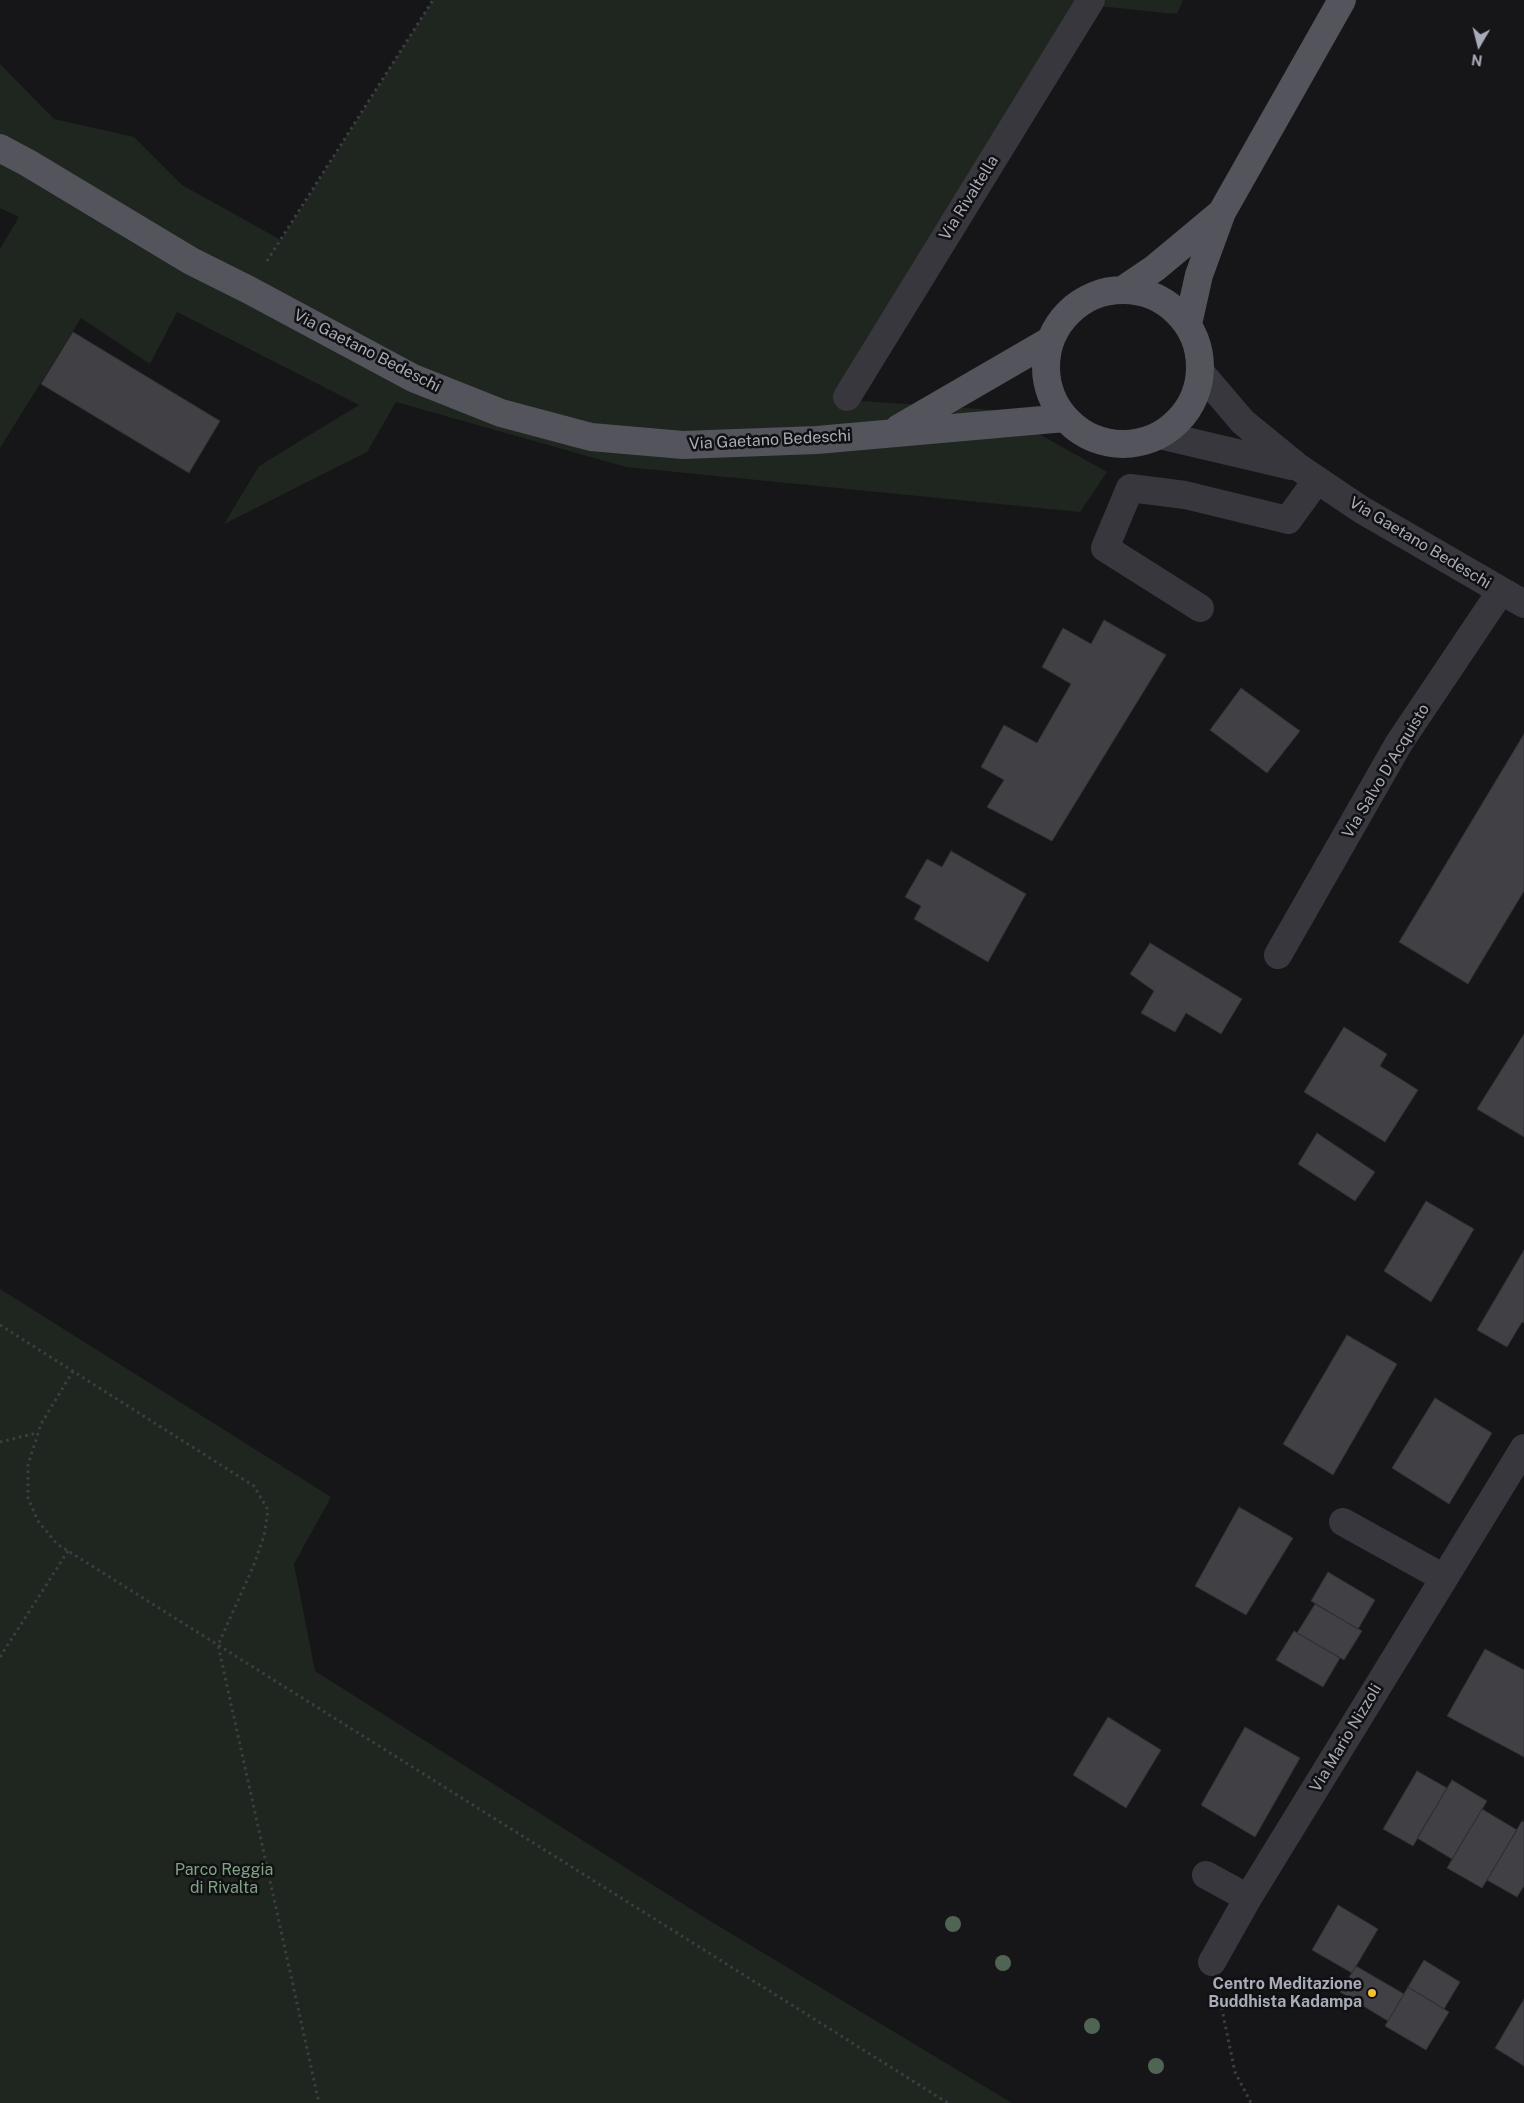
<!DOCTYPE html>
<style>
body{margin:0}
#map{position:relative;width:1524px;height:2103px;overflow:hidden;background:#161618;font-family:"Public Sans",sans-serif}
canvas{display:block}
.north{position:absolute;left:1454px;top:20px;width:50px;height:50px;-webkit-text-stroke:4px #111113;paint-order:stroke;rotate:188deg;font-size:14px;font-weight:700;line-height:20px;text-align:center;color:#a8abb8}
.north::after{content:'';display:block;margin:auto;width:18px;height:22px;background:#a8abb8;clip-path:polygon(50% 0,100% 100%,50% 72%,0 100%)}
</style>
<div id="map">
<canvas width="1524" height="2103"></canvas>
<div class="north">N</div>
</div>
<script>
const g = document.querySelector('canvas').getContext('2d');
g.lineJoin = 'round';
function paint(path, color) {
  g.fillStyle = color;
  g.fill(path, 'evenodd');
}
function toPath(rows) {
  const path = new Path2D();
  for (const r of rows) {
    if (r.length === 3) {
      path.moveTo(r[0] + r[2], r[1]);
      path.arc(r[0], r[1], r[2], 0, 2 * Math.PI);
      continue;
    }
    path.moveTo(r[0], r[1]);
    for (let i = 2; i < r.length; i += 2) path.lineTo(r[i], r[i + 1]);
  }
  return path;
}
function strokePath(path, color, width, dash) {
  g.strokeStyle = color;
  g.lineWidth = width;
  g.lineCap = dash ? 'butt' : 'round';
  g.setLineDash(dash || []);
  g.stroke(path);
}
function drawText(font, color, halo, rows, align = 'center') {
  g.font = font + ' "Public Sans",sans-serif';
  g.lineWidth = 5;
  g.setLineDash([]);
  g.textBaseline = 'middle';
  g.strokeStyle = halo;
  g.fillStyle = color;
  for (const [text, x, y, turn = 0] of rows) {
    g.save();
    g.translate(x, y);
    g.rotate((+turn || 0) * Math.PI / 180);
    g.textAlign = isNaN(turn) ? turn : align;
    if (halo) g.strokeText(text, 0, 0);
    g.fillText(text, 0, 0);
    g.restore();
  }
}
const green = toPath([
 [433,0,1183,0,1177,14,1088,5,846,400,996,410,1107,472,1080,512,626,467,396,402,367,452,224,524,259,466,359,405,177,312,150,364,81,318,0,448,0,249,19,217,0,208,0,64,54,119,134,137,182,185,281,240],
 [0,1289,331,1497,294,1564,315,1671,702,1916,1012,2103,0,2103]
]);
const building = toPath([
 [73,332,220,421,189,473,41,384,73,332],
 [1104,620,1166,655,1052,841,987,807,1004,780,981,767,1004,725,1037,743,1071,684,1042,667,1063,628,1091,644,1104,620],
 [1241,688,1300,731,1267,773,1210,730,1241,688],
 [1524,734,1524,891,1468,984,1399,942,1524,734],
 [951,851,1026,894,988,962,914,919,921,906,905,897,927,859,942,867,951,851],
 [1150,943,1242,999,1221,1034,1186,1013,1175,1032,1141,1013,1154,991,1130,974,1150,943],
 [1344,1027,1387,1054,1380,1066,1418,1090,1385,1142,1304,1092,1344,1027],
 [1524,1034,1524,1137,1477,1109,1524,1034],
 [1317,1133,1375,1172,1355,1201,1298,1164,1317,1133],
 [1426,1201,1474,1229,1431,1302,1384,1271,1426,1201],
 [1524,1250,1524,1323,1522,1322,1507,1347,1477,1330,1524,1250],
 [1347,1335,1397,1364,1333,1475,1283,1444,1347,1335],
 [1435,1398,1492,1433,1449,1504,1392,1468,1435,1398],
 [1239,1507,1293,1538,1246,1615,1195,1586,1239,1507],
 [1328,1572,1375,1600,1358,1629,1311,1601,1328,1572],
 [1315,1604,1362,1631,1344,1660,1297,1633,1315,1604],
 [1294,1631,1340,1658,1323,1687,1276,1660,1294,1631],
 [1485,1649,1524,1670,1524,1757,1447,1716,1485,1649],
 [1108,1717,1161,1750,1126,1808,1073,1775,1108,1717],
 [1245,1727,1300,1758,1255,1837,1201,1805,1245,1727],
 [1417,1771,1447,1788,1413,1846,1383,1829,1417,1771],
 [1452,1780,1487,1801,1452,1859,1417,1838,1452,1780],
 [1482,1809,1517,1830,1482,1888,1447,1868,1482,1809],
 [1522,1821,1524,1822,1524,1886,1517,1897,1487,1880,1522,1821],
 [1338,1905,1378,1929,1352,1973,1312,1950,1338,1905],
 [1424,1960,1460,1982,1444,2009,1408,1987,1424,1960],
 [1356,1966,1404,1994,1388,2021,1340,1992,1356,1966],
 [1408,1987,1449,2012,1426,2050,1385,2026,1408,1987],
 [1524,1999,1524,2066,1495,2048,1524,1999]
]);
const path = toPath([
 [267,261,433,0],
 [0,1325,254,1486,268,1510,264,1536,253,1567,218,1645,319,2103],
 [73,1371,41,1424,28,1465,28,1498,38,1521,57,1544,948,2103],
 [0,1442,37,1433],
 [0,1657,68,1551],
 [1219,1995,1235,2072,1251,2103]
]);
const minor = toPath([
 [1201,373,1243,422,1298,467,1362,510,1524,604],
 [847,397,1091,0],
 [1160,435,1292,466],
 [1200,608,1105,548,1130,488,1185,495,1288,520,1317,480],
 [1278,955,1399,743,1501,591],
 [1343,1522,1444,1578],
 [1206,1875,1248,1898],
 [1212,1962,1248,1898,1524,1448]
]);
const major = toPath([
 [0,148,28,163,191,261,249,290,413,378,501,413,591,437,683,445,817,440,1065,418],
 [1124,289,1155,268,1221,213],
 [1123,367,77],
 [1188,324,1199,275,1222,212,1342,0],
 [899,428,1049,341]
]);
const trees = [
 [953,1924],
 [1003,1963],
 [1092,2026],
 [1156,2066]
];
const markers = [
 [1372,1993,5,"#f3c133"]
];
const streetNames = [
 ["Via Rivaltella",969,198,-58],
 ["Via Gaetano Bedeschi",367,351,27],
 ["Via Gaetano Bedeschi",770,440,-3],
 ["Via Gaetano Bedeschi",1420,543,31],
 ["Via Salvo D'Acquisto",1386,771,-59],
 ["Via Mario Nizzoli",1346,1738,-59]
];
const parkNames = [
 ["Parco Reggia",224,1870],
 ["di Rivalta",224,1888]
];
const poiNames = [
 ["Centro Meditazione",1362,1984],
 ["Buddhista Kadampa",1362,2002]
];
paint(green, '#1e261f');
paint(building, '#404045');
strokePath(building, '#303034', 1);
strokePath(path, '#3d3e44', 3, [2.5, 4]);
strokePath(minor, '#37373d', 28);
strokePath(major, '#53545c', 28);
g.fillStyle = '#506453';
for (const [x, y] of trees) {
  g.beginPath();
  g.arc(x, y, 8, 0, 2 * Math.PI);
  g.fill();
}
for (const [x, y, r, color] of markers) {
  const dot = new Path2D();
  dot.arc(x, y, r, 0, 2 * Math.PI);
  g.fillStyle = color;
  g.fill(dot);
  strokePath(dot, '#111113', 2);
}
drawText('16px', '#a8abb8', '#111113', streetNames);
drawText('16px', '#7fa384', '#111113', parkNames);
drawText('bold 16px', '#a8abb8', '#111113', poiNames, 'right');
</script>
